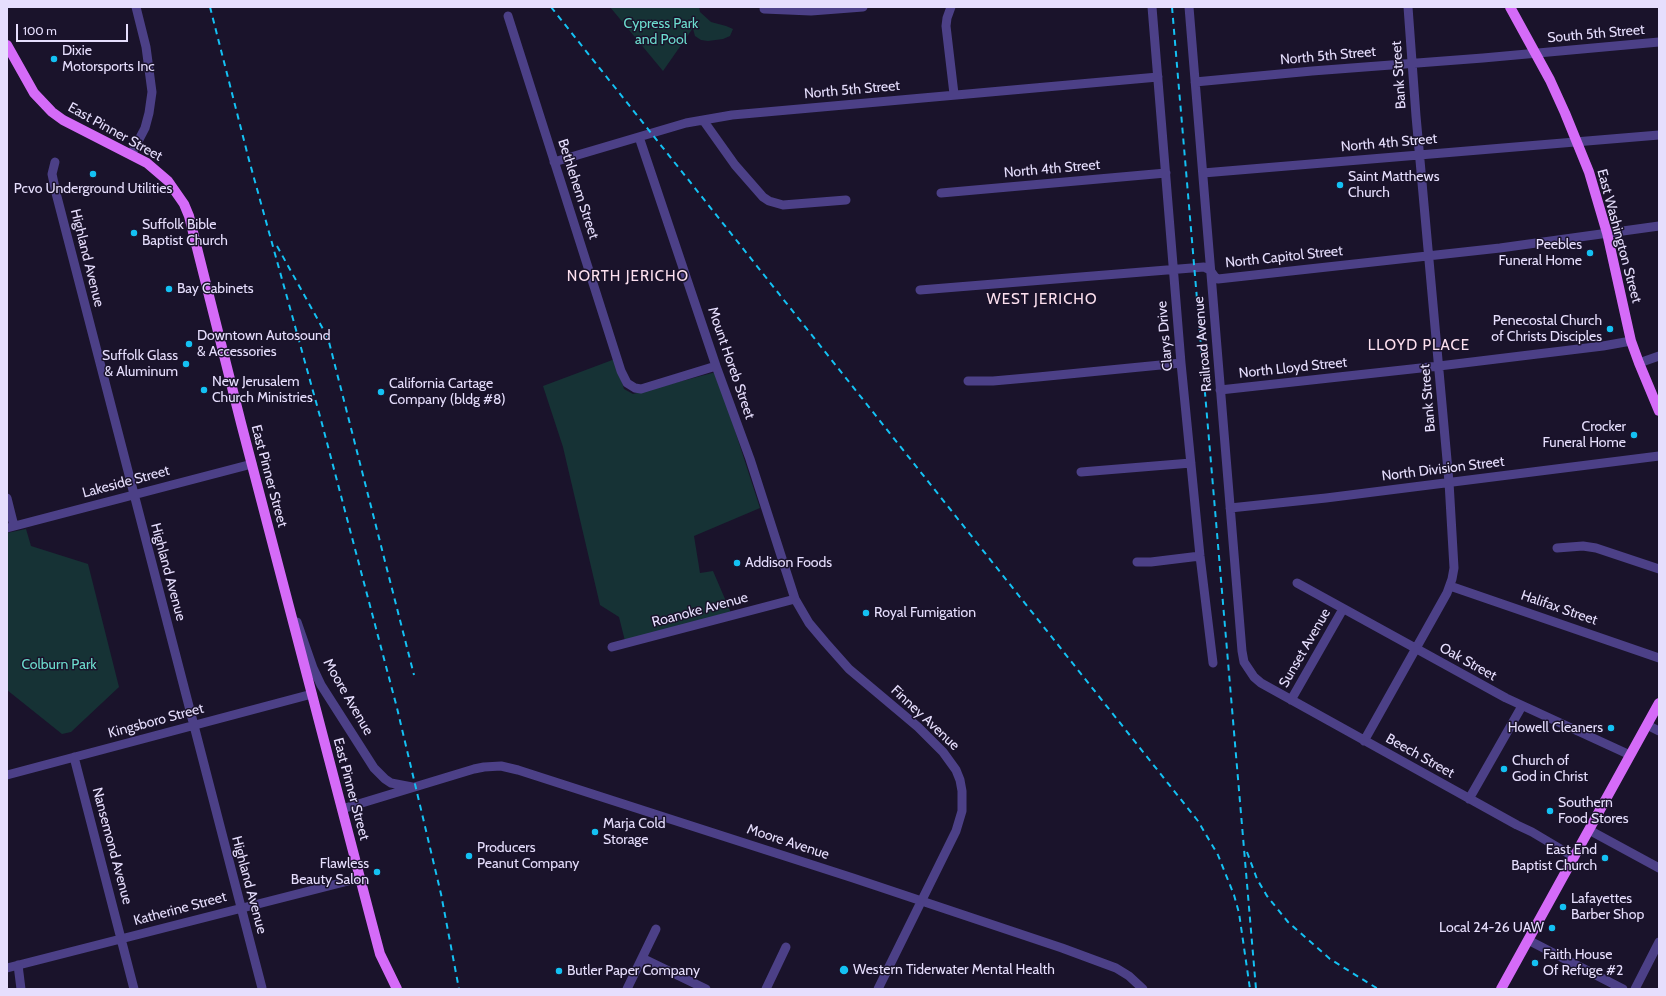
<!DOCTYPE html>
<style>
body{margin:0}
#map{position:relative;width:1666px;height:996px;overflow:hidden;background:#1a132b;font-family:Cabin,sans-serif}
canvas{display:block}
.frame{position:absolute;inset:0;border:8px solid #e6defd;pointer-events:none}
.scale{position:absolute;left:16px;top:24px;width:112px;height:18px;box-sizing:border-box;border:2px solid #e6defd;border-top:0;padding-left:5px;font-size:12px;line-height:14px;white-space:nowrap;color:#e6defd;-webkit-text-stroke:3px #1a132b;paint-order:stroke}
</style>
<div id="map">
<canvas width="1666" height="996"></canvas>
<div class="frame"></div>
<div class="scale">100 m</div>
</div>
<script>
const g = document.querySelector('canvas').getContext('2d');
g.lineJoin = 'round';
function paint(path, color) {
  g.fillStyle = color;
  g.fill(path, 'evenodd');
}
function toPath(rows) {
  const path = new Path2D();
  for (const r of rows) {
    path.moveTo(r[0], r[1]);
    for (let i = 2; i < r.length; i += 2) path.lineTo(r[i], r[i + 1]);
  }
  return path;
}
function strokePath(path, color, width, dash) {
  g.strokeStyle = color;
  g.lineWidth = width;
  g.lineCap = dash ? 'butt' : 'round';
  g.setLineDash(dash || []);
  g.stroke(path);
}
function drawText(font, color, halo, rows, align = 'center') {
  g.font = font + ' Cabin,sans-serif';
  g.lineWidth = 3;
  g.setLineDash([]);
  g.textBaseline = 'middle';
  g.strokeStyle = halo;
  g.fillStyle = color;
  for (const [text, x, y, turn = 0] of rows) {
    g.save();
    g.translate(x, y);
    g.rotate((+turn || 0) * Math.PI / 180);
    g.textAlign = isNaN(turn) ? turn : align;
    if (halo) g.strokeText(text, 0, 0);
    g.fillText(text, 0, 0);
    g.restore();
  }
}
const green = toPath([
 [610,7,699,7,700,12,711,22,726,26,733,29,730,36,723,39,708,41,701,40,695,36,692,25,693,28,663,71],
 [615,359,624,389,633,394,716,372,760,508,694,536,700,573,713,571,731,613,625,641,619,617,600,605,563,447,543,386],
 [26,529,31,546,88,564,119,687,71,732,62,734,7,690,7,533]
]);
const minor = toPath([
 [951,7,947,18,946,26,954,94],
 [1152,7,1181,363,1200,556,1213,663],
 [1189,7,1242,651,1244,662,1254,677,1261,683,1517,825,1532,832,1574,857],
 [764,9,811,11,863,7],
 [508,16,621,371,627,383,635,388,641,389,716,366],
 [1195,82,1312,71,1483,58,1659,42],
 [703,120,735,165,763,197,769,201,783,205,846,200],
 [639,137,716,366,750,459,795,599,809,623,825,642,849,669,918,727,943,752,956,770,960,780,962,791,962,811,956,831,878,989],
 [131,155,145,128,149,113,152,92,146,47,136,7],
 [55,162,52,174,56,193,262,988],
 [554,162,686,123,732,115,1158,77],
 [1203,173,1659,135],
 [941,193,1166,173],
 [920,290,1204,267,1210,270,1215,277,1218,279,1500,248,1659,226],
 [1639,363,1659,356],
 [968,381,993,381,1038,377,1181,363],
 [1220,390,1439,366,1603,346,1631,341],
 [1081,472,1191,463],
 [7,498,14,526],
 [1230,508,1326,498,1659,456],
 [7,528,252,464],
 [1557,548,1583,546,1596,548,1659,569],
 [1137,562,1151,562,1200,556],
 [1297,583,1506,698,1630,755],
 [1450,586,1659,658],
 [297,622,313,668,321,685,374,768,385,779,391,783,412,787],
 [612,647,795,599],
 [1291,700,1343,609],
 [1647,725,1659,731],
 [1364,741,1447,593,1452,579,1454,568,1449,482,1416,116,1408,7],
 [74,757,134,989],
 [7,775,312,694],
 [1469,799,1522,706],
 [342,809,474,769,484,767,501,766,518,770,853,878,1062,948,1116,968,1129,976,1143,989],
 [1589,830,1659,868],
 [1528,940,1623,989],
 [642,958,706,989],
 [18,965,21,989],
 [7,968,360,878],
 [627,989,656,929],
 [766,989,786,947],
 [1635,989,1659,942]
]);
const major = toPath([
 [1510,7,1550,80,1565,113,1589,172,1607,233,1631,341,1639,363,1659,411],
 [7,45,34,93,52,112,63,120,147,163,168,181,184,204,189,216,199,256,241,423,371,920,380,954,397,989],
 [1501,989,1659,703]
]);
const rail = toPath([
 [210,7,249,160,321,420,397,708,441,894,459,989],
 [551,7,1198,821,1218,855,1234,895,1239,913,1250,989],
 [1172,7,1256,989],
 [277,246,328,338,414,675],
 [1247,852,1257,879,1267,896,1288,922,1330,959,1378,989]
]);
const markers = [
 [54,59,4,"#14c1f3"],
 [93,174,4,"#14c1f3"],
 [1340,185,4,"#14c1f3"],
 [134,233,4,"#14c1f3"],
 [1590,253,4,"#14c1f3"],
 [169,289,4,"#14c1f3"],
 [1610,329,4,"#14c1f3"],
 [189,344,4,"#14c1f3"],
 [186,364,4,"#14c1f3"],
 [204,390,4,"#14c1f3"],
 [381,392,4,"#14c1f3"],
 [1634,435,4,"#14c1f3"],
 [737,563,4,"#14c1f3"],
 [866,613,4,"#14c1f3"],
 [1611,728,4,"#14c1f3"],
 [1504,769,4,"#14c1f3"],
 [1550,811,4,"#14c1f3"],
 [595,832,4,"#14c1f3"],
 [469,856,4,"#14c1f3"],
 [1605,858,4,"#14c1f3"],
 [377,872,4,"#14c1f3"],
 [1563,907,4,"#14c1f3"],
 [1552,928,4,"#14c1f3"],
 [1535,963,4,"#14c1f3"],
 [844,970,5,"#14c1f3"],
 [559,971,4,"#14c1f3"]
];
const parkNames = [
 ["Cypress Park",661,24],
 ["and Pool",661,40],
 ["Colburn Park",59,665]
];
const streetNames = [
 ["South 5th Street",1596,34,-5],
 ["North 5th Street",1328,56,-5],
 ["Bank Street",1399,75,-94],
 ["North 5th Street",852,90,-5],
 ["East Pinner Street",115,132,29],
 ["North 4th Street",1389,143,-5],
 ["North 4th Street",1052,169,-5],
 ["Bethlehem Street",578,189,72],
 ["East Washington Street",1619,236,75],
 ["North Capitol Street",1284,257,-6],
 ["Highland Avenue",87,258,76],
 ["Clarys Drive",1165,336,-95],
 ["Railroad Avenue",1203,344,-95],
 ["Mount Horeb Street",731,363,71],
 ["North Lloyd Street",1293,368,-6],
 ["Bank Street",1428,398,-95],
 ["North Division Street",1443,469,-7],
 ["East Pinner Street",269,476,75],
 ["Lakeside Street",126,482,-15],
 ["Highland Avenue",168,572,75],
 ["Halifax Street",1559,608,19],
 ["Roanoke Avenue",700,610,-15],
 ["Sunset Avenue",1305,648,-60],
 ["Oak Street",1468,662,29],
 ["Moore Avenue",348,697,60],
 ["Finney Avenue",925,718,43],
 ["Kingsboro Street",156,721,-15],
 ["Beech Street",1420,756,29],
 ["East Pinner Street",351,789,75],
 ["Moore Avenue",788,842,18],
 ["Nansemond Avenue",112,846,75],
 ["Highland Avenue",249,885,75],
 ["Katherine Street",180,909,-15]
];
const poiNames = [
 ["Dixie",62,51],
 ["Motorsports Inc",62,67],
 ["Saint Matthews",1348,177],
 ["Church",1348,193],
 ["Pcvo Underground Utilities",93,189,"center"],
 ["Suffolk Bible",142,225],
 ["Baptist Church",142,241],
 ["Peebles",1582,245,"right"],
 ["Funeral Home",1582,261,"right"],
 ["Bay Cabinets",177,289],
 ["Penecostal Church",1602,321,"right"],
 ["of Christs Disciples",1602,337,"right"],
 ["Downtown Autosound",197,336],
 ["& Accessories",197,352],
 ["Suffolk Glass",178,356,"right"],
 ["& Aluminum",178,372,"right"],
 ["New Jerusalem",212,382],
 ["Church Ministries",212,398],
 ["California Cartage",389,384],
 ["Company (bldg #8)",389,400],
 ["Crocker",1626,427,"right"],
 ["Funeral Home",1626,443,"right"],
 ["Addison Foods",745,563],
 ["Royal Fumigation",874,613],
 ["Howell Cleaners",1603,728,"right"],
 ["Church of",1512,761],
 ["God in Christ",1512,777],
 ["Southern",1558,803],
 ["Food Stores",1558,819],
 ["Marja Cold",603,824],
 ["Storage",603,840],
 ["Producers",477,848],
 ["Peanut Company",477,864],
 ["East End",1597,850,"right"],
 ["Baptist Church",1597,866,"right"],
 ["Flawless",369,864,"right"],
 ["Beauty Salon",369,880,"right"],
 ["Lafayettes",1571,899],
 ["Barber Shop",1571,915],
 ["Local 24-26 UAW",1544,928,"right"],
 ["Faith House",1543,955],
 ["Of Refuge #2",1543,971],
 ["Western Tiderwater Mental Health",853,970],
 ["Butler Paper Company",567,971]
];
const neighbourhoodNames = [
 ["NORTH JERICHO",628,277],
 ["WEST JERICHO",1042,300],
 ["LLOYD PLACE",1419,346]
];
paint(green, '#163235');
strokePath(minor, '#4c4087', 9);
strokePath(major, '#d56bf8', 10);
strokePath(rail, '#14c1f3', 2, [6, 5]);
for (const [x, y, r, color] of markers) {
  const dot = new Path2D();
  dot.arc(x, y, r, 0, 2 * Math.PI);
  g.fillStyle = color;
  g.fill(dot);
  strokePath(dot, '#1a132b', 1.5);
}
drawText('14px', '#6cdcce', '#1a132b', parkNames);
drawText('14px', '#e6defd', '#1a132b', streetNames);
drawText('14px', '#e6defd', '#1a132b', poiNames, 'left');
g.letterSpacing = '1px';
drawText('15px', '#fde0ef', '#1a132b', neighbourhoodNames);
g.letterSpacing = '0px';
</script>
